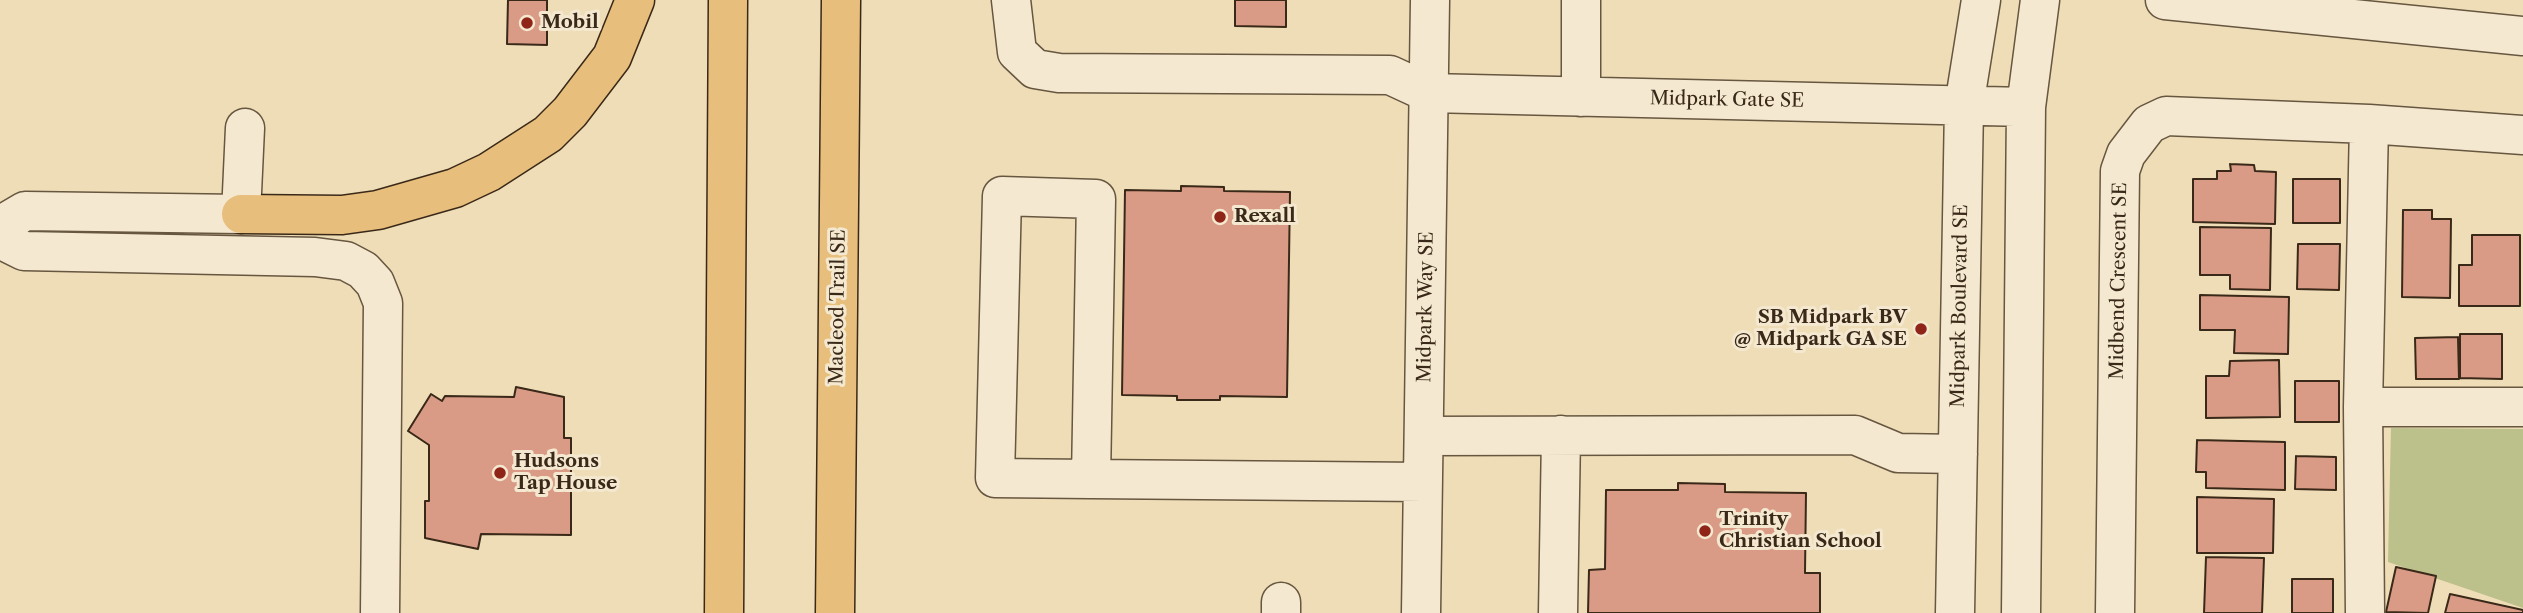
<!DOCTYPE html>
<style>
body{margin:0}
canvas{display:block;background:#eeddb6}
</style>
<canvas width="2523" height="613"></canvas>
<script>
const g = document.querySelector('canvas').getContext('2d');
g.lineJoin = 'round';
function paint(path, color) {
  g.fillStyle = color;
  g.fill(path, 'evenodd');
}
function toPath(rows) {
  const path = new Path2D();
  for (const r of rows) {
    path.moveTo(r[0], r[1]);
    for (let i = 2; i < r.length; i += 2) path.lineTo(r[i], r[i + 1]);
  }
  return path;
}
function strokePath(path, color, width, dash) {
  g.strokeStyle = color;
  g.lineWidth = width;
  g.lineCap = dash ? 'butt' : 'round';
  g.setLineDash(dash || []);
  g.stroke(path);
}
function drawText(font, color, halo, rows, align = 'center') {
  g.font = font + ' "Libre Caslon Text",serif';
  g.lineWidth = 6;
  g.setLineDash([]);
  g.textBaseline = 'middle';
  g.strokeStyle = halo;
  g.fillStyle = color;
  for (const [text, x, y, turn = 0] of rows) {
    g.save();
    g.translate(x, y);
    g.rotate((+turn || 0) * Math.PI / 180);
    g.textAlign = isNaN(turn) ? turn : align;
    if (halo) g.strokeText(text, 0, 0);
    g.fillText(text, 0, 0);
    g.restore();
  }
}
const green = toPath([
 [2391,428,2523,429,2523,608,2388,562]
]);
const building = toPath([
 [508,0,547,0,547,45,507,44,508,0],
 [1235,0,1286,0,1286,27,1235,26,1235,0],
 [2230,164,2254,165,2255,171,2276,172,2275,224,2193,222,2193,179,2217,179,2217,171,2231,171,2230,164],
 [2293,179,2340,179,2340,223,2293,223,2293,179],
 [1181,186,1224,187,1224,191,1290,192,1287,397,1220,396,1220,400,1177,400,1177,396,1122,395,1125,190,1181,191,1181,186],
 [2403,210,2432,210,2432,219,2451,219,2450,298,2402,297,2403,210],
 [2200,227,2271,228,2270,290,2230,289,2230,275,2200,275,2200,227],
 [2472,235,2520,235,2520,306,2459,306,2459,265,2472,265,2472,235],
 [2298,244,2340,244,2339,290,2297,289,2298,244],
 [2200,295,2289,297,2288,354,2234,353,2235,330,2200,330,2200,295],
 [2460,334,2502,334,2502,379,2460,378,2460,334],
 [2458,337,2459,379,2416,379,2415,338,2458,337],
 [2279,360,2280,417,2206,418,2206,376,2229,376,2230,361,2279,360],
 [2295,381,2339,381,2339,422,2295,422,2295,381],
 [516,387,564,397,564,438,571,438,571,535,481,534,478,549,425,538,425,501,429,501,429,445,408,431,431,394,442,401,445,396,514,397,516,387],
 [2197,440,2285,442,2285,490,2206,488,2206,472,2196,472,2197,440],
 [2296,456,2336,457,2336,490,2295,489,2296,456],
 [1678,483,1725,484,1725,492,1806,493,1805,573,1820,573,1820,613,1588,613,1589,570,1605,569,1606,490,1678,490,1678,483],
 [2197,497,2274,499,2273,553,2197,553,2197,497],
 [2206,557,2264,558,2262,613,2204,613,2206,557],
 [2396,567,2436,576,2428,613,2386,612,2396,567],
 [2292,579,2333,579,2333,613,2292,613,2292,579],
 [2450,594,2523,610,2523,613,2445,613,2450,594]
]);
const minor = toPath([
 [1011,0,1017,52,1035,69,1059,73,1390,75,1429,93,2026,107],
 [1581,0,1581,97],
 [2165,0,2523,36],
 [0,226,25,211,241,214,245,128],
 [0,239,24,251,315,257,346,261,363,270,375,283,383,303,380,613],
 [2363,407,2523,407],
 [1424,436,1855,435,1898,453,1958,454],
 [1091,479,1096,199,1002,196,995,478,1091,479,1423,482],
 [1281,613,1281,602],
 [1421,613,1430,0],
 [1558,613,1561,435],
 [1955,613,1964,106,1981,0],
 [2021,613,2026,107,2040,0],
 [2115,613,2120,171,2126,154,2149,124,2166,116,2369,124,2523,135],
 [2365,613,2363,407,2369,124]
]);
const highway = toPath([
 [241,214,342,215,378,210,455,188,489,172,548,134,570,112,612,57,635,0],
 [724,613,728,0],
 [835,613,841,0]
]);
const markers = [
 [527,23,7,"#8f2418"],
 [1220,217,7,"#8f2418"],
 [1921,329,7,"#8f2418"],
 [500,473,7,"#8f2418"],
 [1705,531,7,"#8f2418"]
];
const poiNames = [
 ["Mobil",541,23],
 ["Rexall",1234,217],
 ["SB Midpark BV",1907,318,"right"],
 ["@ Midpark GA SE",1907,340,"right"],
 ["Hudsons",514,462],
 ["Tap House",514,484],
 ["Trinity",1719,520],
 ["Christian School",1719,542]
];
const streetNames = [
 ["Midpark Gate SE",1727,100,1],
 ["Midbend Crescent SE",2119,281,-89],
 ["Midpark Boulevard SE",1960,306,-89],
 ["Macleod Trail SE",838,307,-89],
 ["Midpark Way SE",1426,307,-89]
];
paint(green, '#bcc08b');
paint(building, '#d99b85');
strokePath(building, '#3a2919', 2);
strokePath(minor, '#675640', 41);
strokePath(highway, '#3a2919', 41);
strokePath(minor, '#f4e9d0', 38);
strokePath(highway, '#e7be7b', 38);
for (const [x, y, r, color] of markers) {
  const dot = new Path2D();
  dot.arc(x, y, r, 0, 2 * Math.PI);
  g.fillStyle = color;
  g.fill(dot);
  strokePath(dot, '#f4e9d0', 2.5);
}
drawText('bold 19px', '#3a2919', '#f4e9d0', poiNames, 'left');
drawText('19px', '#3a2919', '#f4e9d0', streetNames);
</script>
